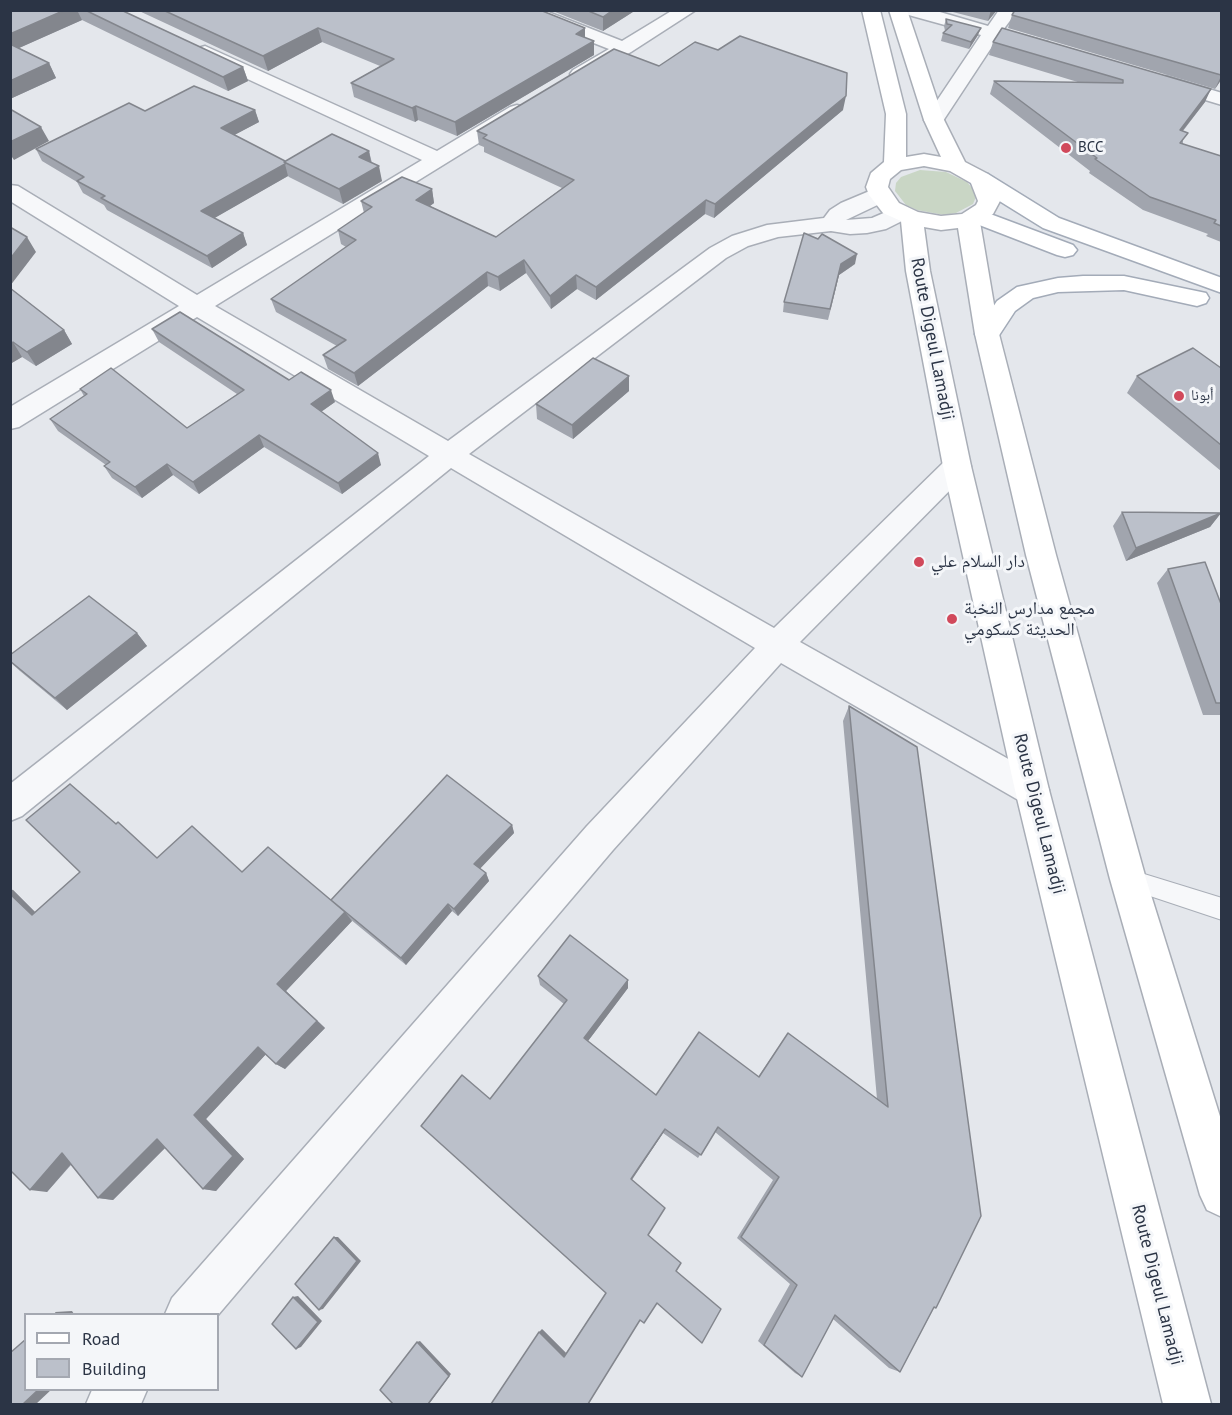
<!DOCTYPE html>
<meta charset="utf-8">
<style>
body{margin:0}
#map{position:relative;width:1232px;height:1415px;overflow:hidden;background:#e4e7ec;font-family:"PT Sans",sans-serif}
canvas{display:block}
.frame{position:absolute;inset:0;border:12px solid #2b3445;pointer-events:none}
.legend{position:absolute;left:24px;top:1313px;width:195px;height:78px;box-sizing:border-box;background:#f4f6f9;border:2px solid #a4a8b1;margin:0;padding:8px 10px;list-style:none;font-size:18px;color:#2b3445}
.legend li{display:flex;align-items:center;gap:12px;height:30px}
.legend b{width:30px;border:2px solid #a4a8b1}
</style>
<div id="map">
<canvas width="1232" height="1415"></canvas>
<div class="frame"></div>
<ul class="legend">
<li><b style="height:8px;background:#fff"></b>Road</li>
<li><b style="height:16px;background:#bbc0ca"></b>Building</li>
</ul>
</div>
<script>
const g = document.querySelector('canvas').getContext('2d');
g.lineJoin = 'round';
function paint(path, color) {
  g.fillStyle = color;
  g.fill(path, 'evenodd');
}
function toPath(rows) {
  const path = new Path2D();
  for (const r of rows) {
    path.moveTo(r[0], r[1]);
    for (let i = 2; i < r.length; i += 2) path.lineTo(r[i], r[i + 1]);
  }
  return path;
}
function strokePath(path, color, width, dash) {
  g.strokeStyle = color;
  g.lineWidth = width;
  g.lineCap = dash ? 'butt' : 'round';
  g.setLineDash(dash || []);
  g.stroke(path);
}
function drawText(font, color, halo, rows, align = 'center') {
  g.font = font + ' "PT Sans","Noto Naskh Arabic",sans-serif';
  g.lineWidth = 6;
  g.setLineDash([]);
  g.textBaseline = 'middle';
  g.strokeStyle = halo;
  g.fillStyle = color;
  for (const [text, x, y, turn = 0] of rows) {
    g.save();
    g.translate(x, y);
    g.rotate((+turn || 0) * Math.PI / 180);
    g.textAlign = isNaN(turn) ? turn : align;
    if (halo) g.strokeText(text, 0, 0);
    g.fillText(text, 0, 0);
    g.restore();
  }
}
const green = toPath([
 [920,170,946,172,967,182,973,189,976,197,973,204,956,213,944,215,917,210,906,205,895,191,896,183,901,177]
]);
const lane = toPath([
 [1128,869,1222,898,1222,920,1120,886,1117,879,1120,872,1128,869]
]);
const street = toPath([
 [517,10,543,10,622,41,673,10,696,10,631,52,580,80,573,78,570,74,573,70,609,49,520,14,517,10],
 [902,10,933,10,988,26,999,10,1018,10,1003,30,1048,42,1050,46,1048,50,1041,52,997,39,941,124,934,126,927,124,924,120,981,35,905,14,902,10],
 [205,46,437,151,510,107,517,105,524,107,527,111,524,115,215,306,448,441,710,248,732,236,767,225,824,218,830,210,841,203,872,190,880,188,888,190,891,195,888,200,846,220,872,218,900,206,908,208,911,213,908,218,886,229,867,233,850,234,831,231,778,237,748,246,726,258,469,454,774,628,947,459,957,456,967,459,971,466,967,473,800,642,1044,779,1049,790,1044,801,1032,806,1020,801,781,663,613,850,218,1315,165,1314,172,1298,587,826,755,648,451,468,22,816,10,821,10,784,429,456,197,317,19,427,10,429,10,407,179,306,10,201,10,185,18,186,197,295,422,160,198,56,196,52,198,48,205,46],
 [1166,76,1222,93,1222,105,1159,86,1156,82,1159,78,1166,76],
 [92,1390,147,1390,141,1404,86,1404,92,1390]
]);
const secondary = toPath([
 [862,10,880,10,906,114,906,157,924,154,941,157,924,120,889,10,907,10,944,120,965,162,988,174,1000,201,993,214,980,222,999,334,1056,555,1146,879,1222,1123,1222,1217,1207,1210,1200,1195,1110,879,1026,555,975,334,958,228,941,230,924,227,930,271,971,466,1049,790,1211,1404,1163,1404,1015,790,943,466,906,271,901,221,883,213,869,195,866,187,871,173,884,162,886,114,862,10],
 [924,166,950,171,971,183,978,201,976,205,962,214,941,216,918,212,899,203,888,187,890,179,901,170,924,166]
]);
const primary = toPath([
 [980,173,988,174,1059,218,1222,278,1222,293,1043,228,972,184,969,179,972,174,980,173],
 [977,209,1073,245,1077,250,1073,255,1065,257,1057,255,969,221,966,216,969,211,977,209],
 [1083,276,1124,276,1206,293,1209,298,1206,303,1197,306,1124,290,1058,292,1033,298,1015,311,996,340,987,342,978,340,975,334,997,301,1017,287,1058,278,1083,276]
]);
const wall = toPath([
 [10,10,121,10,243,67,248,81,228,91,82,20,19,48,49,63,56,78,10,99],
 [137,10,540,10,585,28,585,37,594,55,457,136,418,120,415,122,354,97,351,83,380,66,322,42,268,71],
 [550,10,636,10,603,31],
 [945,10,997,10,988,21],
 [1221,10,1221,80,1215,89,1008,28,1012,15],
 [946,19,978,35,969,49,941,41,943,33,945,31,944,26],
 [993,42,1205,102,1183,131,1183,144,1221,156,1221,242,1206,236,1208,234,1143,210,1089,173,1090,171,990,94,994,81,1081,83,989,55],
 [659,66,843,110,714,218,705,214,596,300,577,289,551,309,526,273,500,291,488,286,358,386,328,369,323,355,337,346,276,312,271,299,346,247,341,244,338,230,364,213,361,201,432,189,434,203,430,206,496,237,562,188,484,152,484,147,479,145,477,131],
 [255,110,259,122,234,135,285,161,369,151,372,163,382,181,343,204,289,177,288,176,214,218,243,233,247,245,212,268,107,210,104,205,83,193,77,182,42,161,36,149,145,111],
 [855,264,839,275,828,320,783,312,784,302],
 [10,288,64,330,72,344,36,366,22,357,10,364],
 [152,329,289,380,335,402,321,412,381,465,342,494,264,447,199,494,173,475,142,498,112,478,104,466,106,465,58,431,50,419,84,396,80,389,187,428,237,394,159,342],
 [1221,368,1221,471,1127,393,1137,376],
 [629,391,573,439,537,419,536,404],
 [1122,512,1221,513,1210,527,1126,561,1113,526],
 [1168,569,1221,604,1221,715,1203,715,1157,583],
 [137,633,147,646,67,710,20,671,10,662],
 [849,706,936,1308,934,1308,900,1372,889,1368,833,1319,802,1377,795,1373,758,1341,790,1284,737,1238,773,1180,715,1132,698,1158,663,1133,632,1180,648,1235,657,1303,640,1320,588,1404,542,1329,566,1353,606,1293,490,1099,564,1004,540,985,538,976,628,980,628,988,588,1041,656,1095,758,1077,788,1033,877,1099,843,721],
 [118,822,157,858,242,872,331,900,512,825,514,833,480,868,486,873,489,881,458,916,452,911,406,965,350,919,352,921,286,991,325,1028,285,1069,276,1064,266,1054,206,1119,244,1159,216,1191,203,1189,165,1148,113,1200,98,1198,71,1165,47,1192,14,1173,13,890,35,912,80,872]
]);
const shadedWall = toPath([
 [65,10,77,10,82,20,10,52,10,34],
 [613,10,636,10,603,31,603,17],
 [991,10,997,10,988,21],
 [318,28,322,42,268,71,263,56],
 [585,28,585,42,576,34],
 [981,28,978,35,969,49,971,42],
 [594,41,594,55,457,136,455,122],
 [49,63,56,78,10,99,10,81],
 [243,67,248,81,228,91,223,77],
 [1221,76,1221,80,1215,89],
 [1211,89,1205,102,1173,143,1180,130],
 [846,96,843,110,714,218,715,204],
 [416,106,418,120,415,122,412,108],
 [255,110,259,122,225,140,221,128],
 [41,127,49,141,14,160,10,154,10,142],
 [369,151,372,167,359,157],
 [285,164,288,176,206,223,201,211],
 [379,166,382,181,343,204,339,189],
 [432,189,434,203,419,214,416,200],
 [706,200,705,214,596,300,596,287],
 [243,233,247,245,212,268,207,256],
 [27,237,36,252,10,286,10,259],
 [857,254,855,264,839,275,828,320,841,264],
 [524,260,526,273,500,291,498,277],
 [487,272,488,286,358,386,354,373],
 [576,275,577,289,551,309,550,296],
 [64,330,72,344,36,366,27,352],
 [13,342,22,357,10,364,10,344],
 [629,376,629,391,573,439,572,425],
 [331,390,335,402,315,416,311,404],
 [259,435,264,447,199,494,193,482],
 [378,453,381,465,342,494,338,483],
 [167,464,173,475,142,498,135,487],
 [1221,513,1210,527,1126,561,1136,548],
 [137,633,147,646,67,710,55,698],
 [512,825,514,833,477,872,474,864],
 [486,873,489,881,458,916,454,909],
 [10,889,13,890,47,924,32,915,10,894],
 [448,904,452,911,406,965,401,958],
 [345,912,352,921,286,991,325,1028,285,1069,276,1064,277,984],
 [628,980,628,988,585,1045,584,1038],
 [258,1047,268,1052,206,1119,244,1159,216,1191,203,1189,194,1115],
 [665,1129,663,1133,630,1182,631,1179],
 [157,1139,170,1143,113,1200,98,1198],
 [62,1153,78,1156,47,1192,30,1190],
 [334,1237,338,1237,361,1261,323,1309,319,1310],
 [298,1296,322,1321,301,1347,296,1349,293,1297],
 [72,1311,74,1314,56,1314,55,1312],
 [542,1329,566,1353,564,1357,539,1332],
 [420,1341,451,1374,429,1404,428,1404,417,1342],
 [39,1389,52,1389,36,1404,23,1404]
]);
const building = toPath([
 [10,10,65,10,10,34,10,10],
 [85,10,121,10,243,67,223,77,85,10],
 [163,10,540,10,585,28,576,34,594,41,455,122,416,106,412,108,351,83,394,59,318,28,263,56,163,10],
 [586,10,613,10,603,17,586,10],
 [1015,10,1221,10,1221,75,1012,15,1015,10],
 [946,19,981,28,971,42,943,33,952,25,947,24,946,19],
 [1002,28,1211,89,1180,130,1188,133,1180,143,1221,156,1221,226,1214,223,1216,220,1150,197,1095,159,1097,158,994,81,1123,83,1123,80,993,42,1002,28],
 [740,36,847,73,846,96,715,204,706,200,596,287,576,275,550,296,524,260,498,277,487,272,354,373,323,355,346,340,271,299,356,240,338,230,372,207,361,201,402,177,432,189,416,200,496,237,574,180,483,138,487,135,477,131,614,49,659,66,695,42,718,50,740,36],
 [10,44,49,63,10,81,10,44],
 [194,86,255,110,221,128,285,161,285,164,201,211,243,233,207,256,101,198,105,196,77,181,84,177,36,149,129,103,145,111,194,86],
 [10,109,41,127,10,142,10,109],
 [332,134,369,151,359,157,379,166,339,189,284,162,332,134],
 [10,227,27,237,10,259,10,227],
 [804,233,818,239,822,234,857,254,841,264,830,309,784,302,804,233],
 [10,288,64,330,27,352,13,342,10,344,10,288],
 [180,312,289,380,301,372,331,390,311,404,378,453,338,483,259,435,193,482,167,464,135,487,104,466,110,462,50,419,87,394,80,389,111,368,187,428,244,390,152,329,180,312],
 [1193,348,1221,368,1221,445,1137,376,1193,348],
 [593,358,629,376,572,425,536,404,593,358],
 [1122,512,1221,513,1136,548,1122,512],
 [1205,562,1221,604,1221,703,1216,703,1168,569,1205,562],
 [89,596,137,633,55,698,10,661,10,655,89,596],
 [849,706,917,747,981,1216,936,1308,934,1307,900,1372,835,1315,802,1377,764,1345,797,1285,741,1237,779,1177,718,1127,701,1155,665,1129,631,1179,665,1208,648,1235,681,1263,676,1271,721,1309,702,1343,657,1303,644,1323,640,1320,588,1404,491,1404,539,1332,564,1357,606,1293,421,1126,462,1075,490,1099,567,1000,538,976,570,935,628,980,584,1038,656,1095,699,1032,759,1077,788,1033,888,1107,849,706],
 [447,775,512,825,474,864,486,873,454,909,448,904,401,958,331,900,447,775],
 [70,784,116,824,118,822,157,858,192,826,242,872,268,847,345,912,277,984,317,1021,276,1064,258,1047,194,1115,233,1156,203,1189,157,1139,98,1198,62,1153,30,1190,10,1170,10,894,32,915,80,872,26,820,70,784],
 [334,1237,357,1261,319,1310,295,1284,334,1237],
 [293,1297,318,1322,296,1349,272,1324,293,1297],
 [26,1339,26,1389,39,1389,23,1404,10,1404,10,1353,26,1339],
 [417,1342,449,1376,428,1404,393,1404,380,1390,417,1342]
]);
const markers = [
 [1066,148,6,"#d1495b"],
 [1179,396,6,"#d1495b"],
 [919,562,6,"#d1495b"],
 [952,619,6,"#d1495b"]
];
const farPoinames = [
 ["BCC",1078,148],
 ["أبونا",1191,396]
];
const streetNames = [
 ["Route Digeul Lamadji",932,339,79],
 ["Route Digeul Lamadji",1039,814,76],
 ["Route Digeul Lamadji",1157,1285,76]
];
const poiNames = [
 ["دار السلام علي",931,562],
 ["مجمع مدارس النخبة",964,609],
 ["الحديثة كسكومي",964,630]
];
paint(green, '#c9d6c5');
strokePath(lane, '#a9aeb7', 2);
strokePath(street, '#a9aeb7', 3);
strokePath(secondary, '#a9aeb7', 3);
strokePath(primary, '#a3abb8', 3);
paint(lane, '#f7f8fa');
paint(street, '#f7f8fa');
paint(secondary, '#fff');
paint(primary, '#fff');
paint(wall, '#a1a5ae');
paint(shadedWall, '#83868d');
paint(building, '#bbc0ca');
strokePath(building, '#83868d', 1.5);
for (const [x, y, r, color] of markers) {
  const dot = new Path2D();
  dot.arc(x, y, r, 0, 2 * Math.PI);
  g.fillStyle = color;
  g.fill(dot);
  strokePath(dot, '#f4f6f9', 2);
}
drawText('15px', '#2b3445', '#f4f6f9', farPoinames, 'left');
drawText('18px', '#2b3445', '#f4f6f9', streetNames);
drawText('18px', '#2b3445', '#f4f6f9', poiNames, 'left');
</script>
